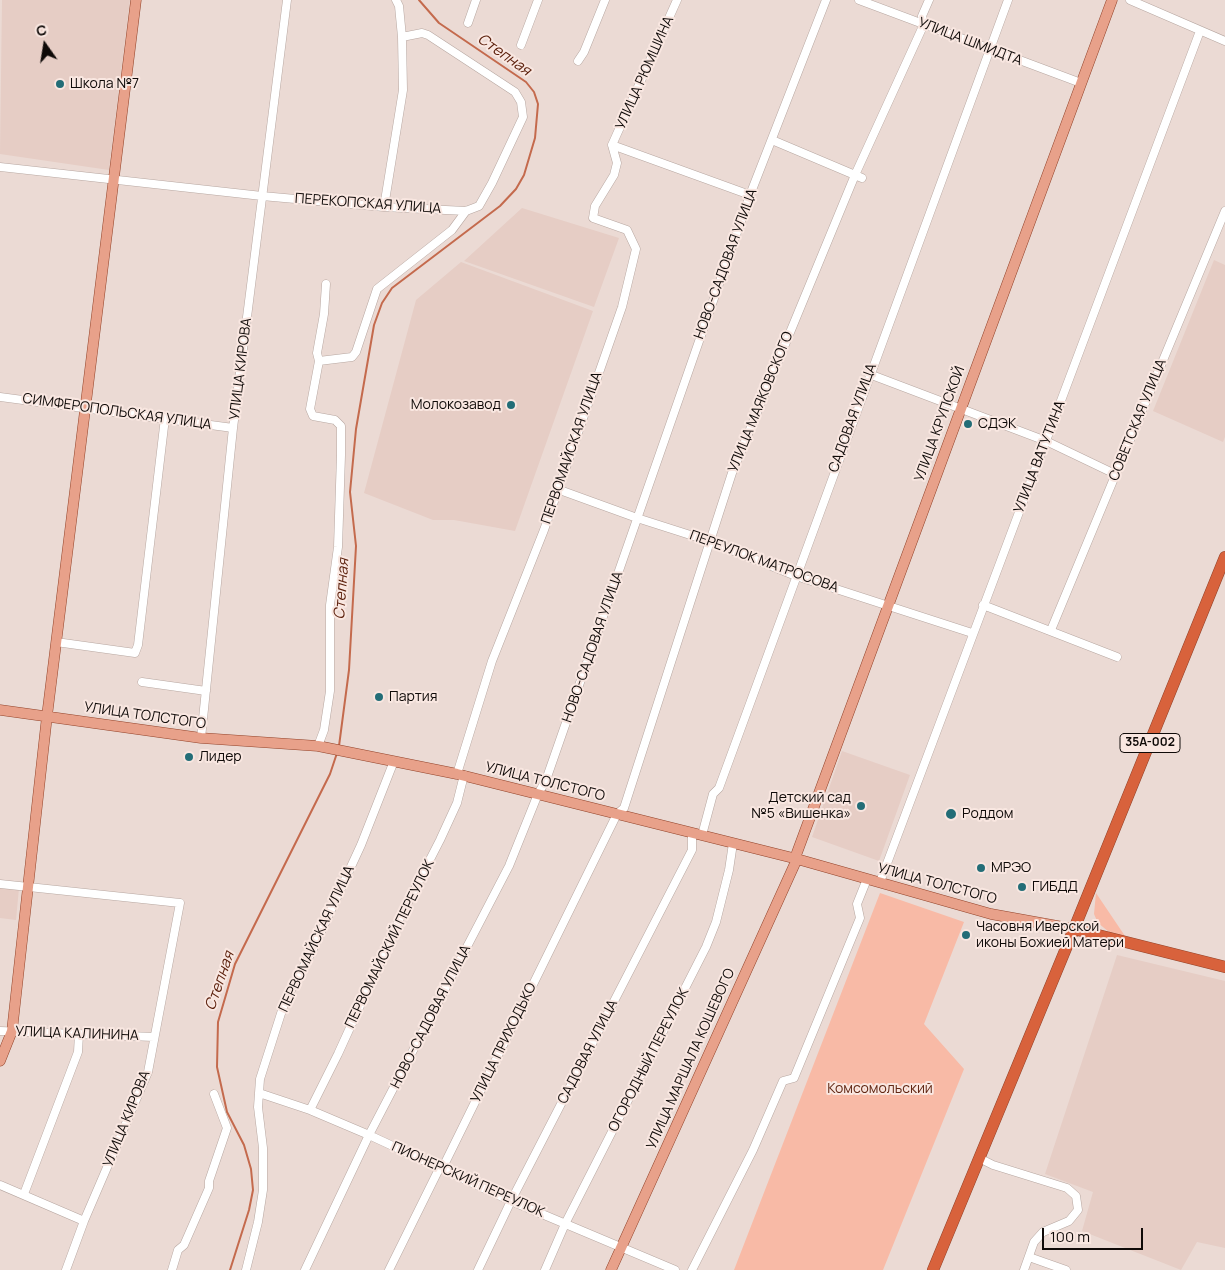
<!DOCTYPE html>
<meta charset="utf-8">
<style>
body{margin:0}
#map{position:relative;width:1225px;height:1270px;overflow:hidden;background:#ebdad4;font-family:Manrope,sans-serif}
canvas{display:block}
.north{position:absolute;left:20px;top:20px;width:50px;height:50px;-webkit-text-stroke:4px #f9e7e1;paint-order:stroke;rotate:347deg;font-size:14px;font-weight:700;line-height:20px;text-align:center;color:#0f0a08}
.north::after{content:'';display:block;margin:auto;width:18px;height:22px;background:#0f0a08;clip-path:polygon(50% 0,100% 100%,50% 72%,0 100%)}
.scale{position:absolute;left:1042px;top:1228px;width:101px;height:22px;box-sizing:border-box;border:2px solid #0f0a08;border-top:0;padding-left:6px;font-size:15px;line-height:18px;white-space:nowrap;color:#0f0a08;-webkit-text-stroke:4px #f9e7e1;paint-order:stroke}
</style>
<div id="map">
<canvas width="1225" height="1270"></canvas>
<div class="north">С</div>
<div class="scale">100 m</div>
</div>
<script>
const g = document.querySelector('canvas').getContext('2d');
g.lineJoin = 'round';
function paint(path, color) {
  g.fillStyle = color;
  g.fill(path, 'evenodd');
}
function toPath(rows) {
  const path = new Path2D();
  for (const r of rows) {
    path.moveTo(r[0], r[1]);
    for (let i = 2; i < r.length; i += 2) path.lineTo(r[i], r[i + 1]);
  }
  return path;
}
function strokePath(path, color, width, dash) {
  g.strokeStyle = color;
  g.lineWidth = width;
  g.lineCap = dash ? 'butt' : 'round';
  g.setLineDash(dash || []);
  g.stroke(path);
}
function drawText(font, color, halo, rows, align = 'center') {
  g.font = font + ' Manrope,sans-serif';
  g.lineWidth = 4;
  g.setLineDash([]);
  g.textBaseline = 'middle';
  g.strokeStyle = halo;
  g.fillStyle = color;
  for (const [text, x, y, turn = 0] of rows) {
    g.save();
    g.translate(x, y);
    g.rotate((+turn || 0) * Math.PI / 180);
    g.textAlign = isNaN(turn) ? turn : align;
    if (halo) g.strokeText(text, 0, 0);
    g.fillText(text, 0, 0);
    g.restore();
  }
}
const built = toPath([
 [2,0,130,0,109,170,0,154],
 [522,208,619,238,594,307,464,261],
 [1214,260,1225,265,1225,437,1223,442,1153,411],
 [461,262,593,311,515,531,454,520,433,520,364,493,416,300],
 [842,751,910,775,879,861,812,837],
 [0,888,19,888,16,920,0,918],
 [1117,955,1225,981,1225,1248,1197,1242,1181,1270,1082,1231,1093,1192,1045,1174]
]);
const green = toPath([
 [880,893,964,922,924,1024,964,1069,883,1270,734,1270],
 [1096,893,1127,939,1114,936,1098,923,1094,914]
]);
const stream = toPath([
 [339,746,349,670,356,546,350,492,356,429,374,325,382,303,392,288,500,206,516,189,524,175,535,138,538,104,534,92,526,82,439,23,419,0],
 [230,1270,249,1210,253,1190,251,1169,244,1145,227,1112,217,1067,218,1022,235,964,330,774,337,753]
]);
const minor = toPath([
 [859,0,1081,83],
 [1130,0,1225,41],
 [468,23,476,0],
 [521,45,538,0],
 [578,61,584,52,605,0],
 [772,140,862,178],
 [612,145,677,0],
 [612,145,750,195],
 [0,167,262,196,384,207,466,211,479,206,492,183,523,117,521,102,515,92,428,35,422,33,402,37],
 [384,207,403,90,402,37,399,6,396,0],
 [319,361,317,353,324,314,326,284],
 [869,374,1046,441,1115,474],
 [0,397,233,428],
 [557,489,637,518,709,541,796,576,972,633],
 [983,605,1117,657],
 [1051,630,1225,211],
 [56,642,135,653,138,645,165,418],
 [142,682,206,691],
 [201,738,233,428,287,0],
 [318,746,324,730,330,691,330,605,338,547,341,455,341,426,335,420,313,416,310,409,319,361,352,357,356,352,377,289,452,230,466,211],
 [457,774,492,661,544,530,622,307,636,249,627,230,593,218,595,206,614,175,617,163,612,145],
 [702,835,713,794,719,788,1008,0],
 [880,882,1200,31],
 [0,884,180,903,148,1072,84,1221,66,1270],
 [0,1031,154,1037],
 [259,1093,310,1110,369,1135,511,1201,675,1270],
 [310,1110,338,1054,400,918,440,840,457,803,464,775],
 [979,1158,993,1165,1067,1188,1076,1196,1078,1210,1069,1221,1043,1232,1034,1242,1024,1270],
 [0,1185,84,1221],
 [24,1194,78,1052,79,1034],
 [1029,1257,1066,1270],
 [172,1270,178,1250,184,1245,209,1188,209,1181,225,1134,227,1128,214,1094],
 [246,1270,258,1222,263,1190,263,1148,258,1107,260,1079,285,1001,312,951,361,845,394,761],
 [305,1270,369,1135,509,866,538,794,546,780,750,195,826,0],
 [389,1270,439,1169,445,1163,617,814,624,808,732,473,855,175,924,24,922,16,929,0],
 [478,1270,511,1201,692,850,692,833],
 [545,1270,565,1224,706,947,716,922,729,870,733,843],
 [692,1270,753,1150,783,1081,794,1078,860,918,857,904,867,879]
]);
const major = toPath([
 [0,710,201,738,318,746,457,774,797,859,991,914,1074,929],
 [795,858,1112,0],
 [0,1061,12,1031,47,716,136,0],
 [611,1270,797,859]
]);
const highway = toPath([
 [1074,929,1225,967],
 [933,1270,1074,929,1225,557]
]);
const markers = [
 [60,84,5,"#236d77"],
 [511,405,5,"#236d77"],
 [968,424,5,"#236d77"],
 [379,697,5,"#236d77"],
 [189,757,5,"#236d77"],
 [861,806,5,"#236d77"],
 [951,814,6,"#236d77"],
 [981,868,5,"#236d77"],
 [1022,887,5,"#236d77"],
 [966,935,5,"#236d77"]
];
const shields = [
 [1150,743,60]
];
const shieldNames = [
 ["35А-002",1150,743]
];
const streetNames = [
 ["УЛИЦА ШМИДТА",970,42,21],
 ["УЛИЦА РЮМШИНА",645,73,-66],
 ["ПЕРЕКОПСКАЯ УЛИЦА",368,204,4],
 ["НОВО-САДОВАЯ УЛИЦА",726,264,-70],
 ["УЛИЦА КИРОВА",241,369,-83],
 ["УЛИЦА МАЯКОВСКОГО",761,402,-68],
 ["СИМФЕРОПОЛЬСКАЯ УЛИЦА",117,412,8],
 ["САДОВАЯ УЛИЦА",853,418,-70],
 ["СОВЕТСКАЯ УЛИЦА",1138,420,-68],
 ["УЛИЦА КРУПСКОЙ",940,424,-70],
 ["ПЕРВОМАЙСКАЯ УЛИЦА",572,448,-71],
 ["УЛИЦА ВАТУТИНА",1040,457,-69],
 ["ПЕРЕУЛОК МАТРОСОВА",764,562,20],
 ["НОВО-САДОВАЯ УЛИЦА",593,647,-71],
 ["УЛИЦА ТОЛСТОГО",145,716,8],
 ["УЛИЦА ТОЛСТОГО",545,782,14],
 ["УЛИЦА ТОЛСТОГО",937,884,15],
 ["ПЕРВОМАЙСКАЯ УЛИЦА",317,939,-65],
 ["ПЕРВОМАЙСКИЙ ПЕРЕУЛОК",390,944,-64],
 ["НОВО-САДОВАЯ УЛИЦА",431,1017,-63],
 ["УЛИЦА КАЛИНИНА",77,1034,2],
 ["УЛИЦА ПРИХОДЬКО",504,1043,-64],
 ["САДОВАЯ УЛИЦА",588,1052,-63],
 ["УЛИЦА МАРШАЛА КОШЕВОГО",691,1059,-66],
 ["ОГОРОДНЫЙ ПЕРЕУЛОК",649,1060,-63],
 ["УЛИЦА КИРОВА",127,1119,-68],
 ["ПИОНЕРСКИЙ ПЕРЕУЛОК",468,1180,24]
];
const poiNames = [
 ["Школа №7",70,84],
 ["Молокозавод",501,405,"right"],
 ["СДЭК",978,424],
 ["Партия",389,697],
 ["Лидер",199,757],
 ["Детский сад",851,798,"right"],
 ["№5 «Вишенка»",851,814,"right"],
 ["Роддом",962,814],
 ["МРЭО",991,868],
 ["ГИБДД",1032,887],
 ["Часовня Иверской",976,927],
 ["иконы Божией Матери",976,943]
];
const parkNames = [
 ["Комсомольский",880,1089]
];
const waterNames = [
 ["Степная",504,55,35],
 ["Степная",342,589,-86],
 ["Степная",220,981,-71]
];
paint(built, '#e6cdc5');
paint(green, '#f8baa6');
strokePath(stream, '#c46a4d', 2);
strokePath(minor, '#b7a7a1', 9);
strokePath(major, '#92432a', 11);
strokePath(highway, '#92432a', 12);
strokePath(minor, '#fff', 8);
strokePath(major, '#e8a18a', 10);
strokePath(highway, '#d8623c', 11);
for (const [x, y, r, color] of markers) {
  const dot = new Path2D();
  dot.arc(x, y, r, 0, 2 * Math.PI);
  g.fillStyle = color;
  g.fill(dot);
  strokePath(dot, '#f9e7e1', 2);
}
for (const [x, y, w] of shields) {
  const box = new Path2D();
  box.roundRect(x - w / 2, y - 9.5, w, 19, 4);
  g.fillStyle = '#f9e7e1';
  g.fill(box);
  strokePath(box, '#0f0a08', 1);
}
drawText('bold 12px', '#0f0a08', null, shieldNames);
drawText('14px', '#0f0a08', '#f9e7e1', streetNames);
drawText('14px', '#0f0a08', '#f9e7e1', poiNames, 'left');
drawText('14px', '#622713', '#f9e7e1', parkNames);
drawText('italic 15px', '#5c210d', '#f9e7e1', waterNames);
</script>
